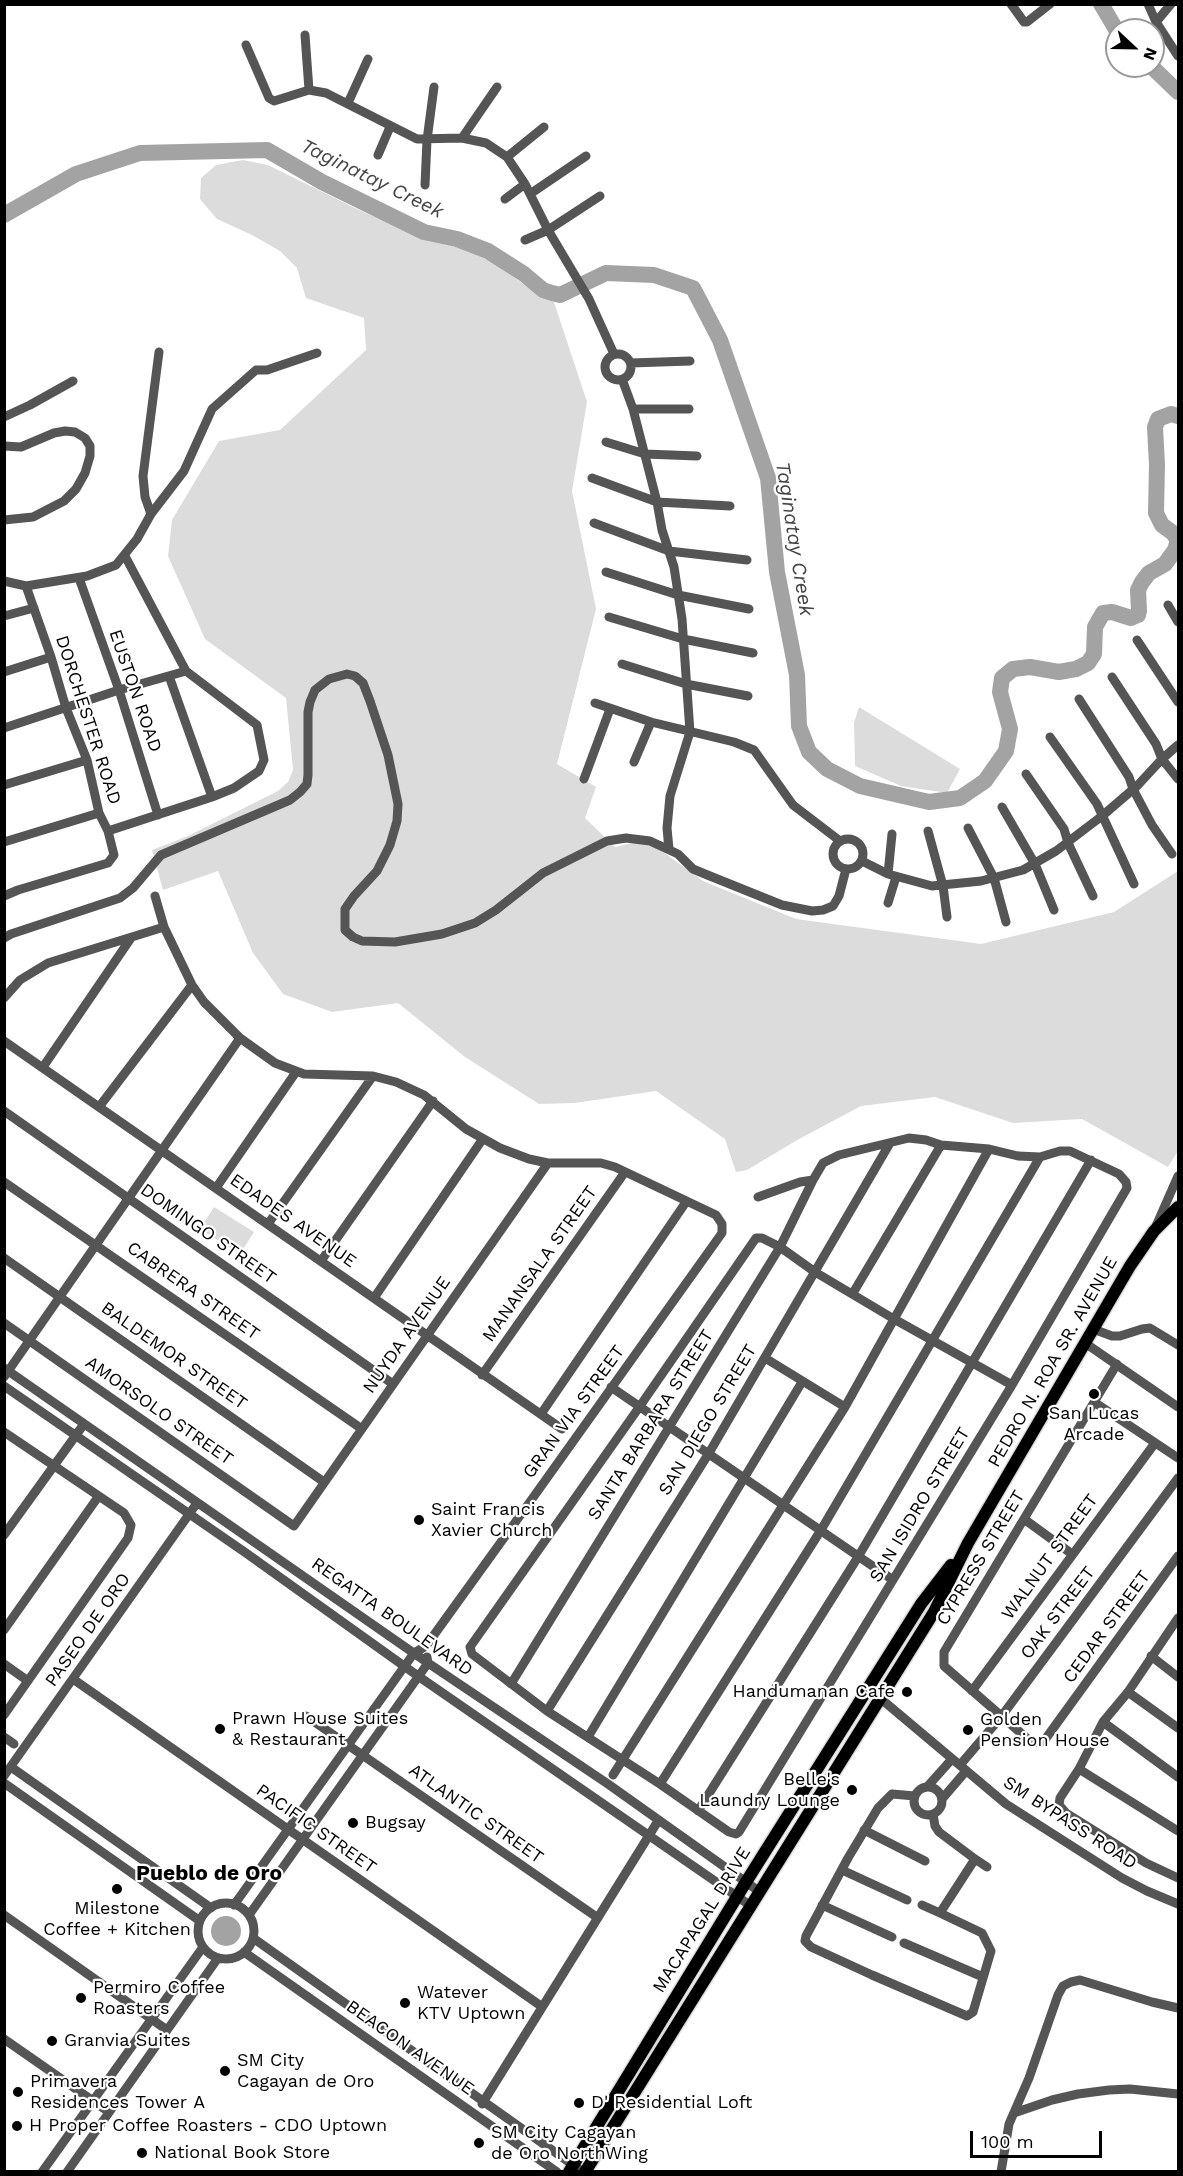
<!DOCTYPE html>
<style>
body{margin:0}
#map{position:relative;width:1183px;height:2176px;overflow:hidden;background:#fff;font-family:"Work Sans",sans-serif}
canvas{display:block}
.frame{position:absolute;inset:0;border:6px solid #000;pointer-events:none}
.north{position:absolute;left:1105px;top:18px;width:60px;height:60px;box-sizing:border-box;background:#fff;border:2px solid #999;border-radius:50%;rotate:112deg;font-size:16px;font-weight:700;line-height:24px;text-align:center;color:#000}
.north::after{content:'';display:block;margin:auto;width:21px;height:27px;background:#000;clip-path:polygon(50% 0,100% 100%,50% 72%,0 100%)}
.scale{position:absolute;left:970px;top:2131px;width:132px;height:27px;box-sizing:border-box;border:3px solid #000;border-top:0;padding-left:8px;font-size:18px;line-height:21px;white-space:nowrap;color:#000;-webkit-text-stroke:4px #fff;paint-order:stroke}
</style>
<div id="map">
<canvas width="1183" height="2176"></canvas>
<div class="frame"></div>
<div class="north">N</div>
<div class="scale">100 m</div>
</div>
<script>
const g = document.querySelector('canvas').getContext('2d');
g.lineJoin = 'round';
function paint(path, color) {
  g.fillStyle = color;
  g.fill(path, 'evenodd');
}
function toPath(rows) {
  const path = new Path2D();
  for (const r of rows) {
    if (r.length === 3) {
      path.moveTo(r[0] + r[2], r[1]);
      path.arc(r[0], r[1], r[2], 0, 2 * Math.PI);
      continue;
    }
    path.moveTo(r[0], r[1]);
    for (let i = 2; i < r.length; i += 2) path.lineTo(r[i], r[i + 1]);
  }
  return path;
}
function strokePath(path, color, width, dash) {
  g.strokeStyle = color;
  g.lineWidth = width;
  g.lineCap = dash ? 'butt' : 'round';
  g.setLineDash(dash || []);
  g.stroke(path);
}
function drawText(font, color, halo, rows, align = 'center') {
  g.font = font + ' "Work Sans",sans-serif';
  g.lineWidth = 4.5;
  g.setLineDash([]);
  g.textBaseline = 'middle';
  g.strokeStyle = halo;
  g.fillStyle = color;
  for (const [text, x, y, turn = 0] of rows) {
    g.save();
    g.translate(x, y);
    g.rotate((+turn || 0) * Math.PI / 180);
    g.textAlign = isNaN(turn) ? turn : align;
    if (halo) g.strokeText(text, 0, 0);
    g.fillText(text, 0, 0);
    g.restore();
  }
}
const green = toPath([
 [243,160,268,165,355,208,415,235,470,251,494,263,536,293,554,302,587,402,572,491,596,609,557,764,596,787,585,818,615,847,637,842,655,846,703,881,796,919,981,944,1114,912,1178,871,1178,1151,1168,1167,1082,1119,1013,1123,935,1097,861,1106,799,1139,747,1170,736,1172,725,1139,656,1091,575,1103,539,1104,465,1057,398,1003,332,1012,283,994,253,953,218,871,163,890,152,850,188,836,278,791,288,782,293,770,286,698,205,639,168,556,172,520,219,441,280,430,366,350,364,318,306,298,297,268,280,251,252,235,217,219,200,199,201,178,216,165],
 [859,707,960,769,947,793,901,786,855,766,854,723],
 [214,1207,254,1232,240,1254,200,1229]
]);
const water = toPath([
 [226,1931,15]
]);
const river = toPath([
 [1101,4,1117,31],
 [1151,66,1178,92],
 [4,215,76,174,140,153,267,150,322,182,424,232,457,239,488,251,524,274,543,290,552,293,560,295,606,273,654,275,693,288,720,340,768,478,777,572,797,675,799,726,809,752,827,769,860,786,929,802,960,798,985,781,1006,751,1010,729,1000,692,1002,678,1013,669,1030,667,1059,672,1076,669,1088,663,1094,654,1095,627,1103,613,1112,612,1131,618,1138,615,1139,611,1138,590,1142,582,1149,573,1165,564,1175,550,1178,540,1173,533,1162,525,1156,513,1157,465,1155,427,1158,419,1171,414,1178,416]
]);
const minor = toPath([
 [1011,4,1024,22,1027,22,1050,4],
 [1148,4,1156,22,1178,56],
 [1156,22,1171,4],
 [305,35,309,90],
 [246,45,269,98,274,101,309,90,326,93,417,139,462,138,486,143,507,157,525,184,548,230,589,299,614,354],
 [348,103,368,59],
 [462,138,497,87],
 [378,155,390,127],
 [507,157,544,127],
 [425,185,427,140,434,87],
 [530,194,586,156],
 [505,199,525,184],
 [525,240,548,230,600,196],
 [618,367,13],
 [631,363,690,361],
 [622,379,633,409,657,502,662,530,674,567,682,619,690,732,670,796,667,828,669,849],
 [633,409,689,409],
 [4,417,30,405,73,381],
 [606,442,645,454,697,456],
 [4,446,21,447,54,433,65,431,75,432,85,438,90,446,90,456,85,473,76,489,64,501,33,517,4,520],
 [592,478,657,502,730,506],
 [151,514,145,497,143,476,159,352],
 [594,523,669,551,747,560],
 [606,572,678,595,749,609],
 [79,578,119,690,158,815],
 [4,581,26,586,87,576,116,565,137,539,151,514,184,471,212,409,256,370,267,370,317,353],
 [1168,605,1178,622],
 [4,616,34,608],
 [609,617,683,639,753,653],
 [1137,640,1178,702],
 [622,664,686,684,748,696],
 [4,672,51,657],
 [169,676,212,797],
 [1112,677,1156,744,1162,759,1178,779],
 [1079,699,1129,777,1133,789,1152,825,1172,854],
 [595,703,651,722,734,742,754,750,793,805,840,841],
 [4,728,119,690,186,671],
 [1050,737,1097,804,1134,884],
 [634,762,651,722],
 [1026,774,1064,829,1068,843,1093,896],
 [584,779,610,709],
 [4,785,87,760],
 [1002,807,1035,864,1054,910],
 [968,828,994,878,1006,922],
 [108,831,212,797,234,788,259,771,264,760,257,725,186,671,125,556],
 [928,831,943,886,947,917],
 [848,854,15],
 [4,842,99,813],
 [862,861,888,874,932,886,981,881,1023,870,1056,851,1102,816,1137,786,1162,759,1178,745],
 [888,874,892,834],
 [4,896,18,890,108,863,114,855,108,831,99,813,87,760,66,708,51,657,26,586],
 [155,896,164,927,192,985,204,1002,240,1038,275,1063,304,1074,373,1076,396,1082,424,1095,466,1129,500,1148,529,1159,548,1163,601,1163,615,1167,716,1215,722,1224,722,1233,532,1499,426,1646,414,1653,234,1905],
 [888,903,896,877],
 [4,938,11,934,120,898,133,888,161,855,290,800,300,792,307,784,308,775,308,712,310,702,315,690,329,679,347,674,355,676,363,683,370,701,388,755,398,804,397,821,390,845,377,871,354,896,345,909,345,930,353,937,362,941,395,942,442,934,475,923,496,910,543,873,607,841,626,838,650,841,678,854,693,869,705,874,782,905,812,911,823,910,833,906,839,896,846,869],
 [4,998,20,980,48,963,164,927],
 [4,1041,562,1429],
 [43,1067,131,938],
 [99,1107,192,985],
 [4,1111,393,1384],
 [4,1182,362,1429],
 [216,1188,296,1072],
 [758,1197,800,1182,813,1180,823,1163,839,1155,909,1138,926,1140,941,1145,989,1149,1018,1156,1040,1157,1060,1151,1070,1151,1119,1174,1126,1182,1127,1188,1012,1385,739,1832,736,1834,729,1832,660,1784,547,1711,472,1654,470,1647,640,1406,756,1238,762,1238,780,1247,815,1272,894,1319,1012,1385],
 [268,1224,373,1076],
 [1156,1226,1178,1176],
 [4,1258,324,1482],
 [321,1261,433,1101],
 [853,1293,941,1145],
 [374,1298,482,1140],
 [4,1323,294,1526,548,1163],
 [1093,1329,1112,1336,1120,1336,1142,1329,1150,1328,1178,1345],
 [1085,1343,1178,1407],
 [765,1358,845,1407],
 [1117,1364,944,1652,944,1666,1030,1741,1039,1743,1044,1741,1178,1556],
 [4,1368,428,1663,608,1784,760,1892],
 [482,1375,625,1172],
 [4,1377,240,1038],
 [4,1386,246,1553,418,1676,751,1906],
 [611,1387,893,1580],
 [1094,1402,1178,1458],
 [541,1414,686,1202],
 [4,1432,124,1513,131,1525,128,1538,4,1715],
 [1024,1519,1072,1554],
 [4,1535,84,1424],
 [1178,1618,1128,1692,1103,1722,1079,1769,1060,1798,1059,1805,1066,1813,1146,1863,1178,1878],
 [4,1630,98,1497],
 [1151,1656,1178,1677],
 [4,1664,28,1681],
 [73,1679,541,2006],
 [511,1684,780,1247,813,1180],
 [868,1688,1006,1804,1122,1878,1147,1891,1178,1904],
 [972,1691,1155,1443],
 [1128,1692,1178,1728],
 [547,1711,709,1453,890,1143],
 [306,1716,598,1918],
 [1103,1722,1178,1777],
 [4,1737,14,1744],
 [588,1737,802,1382],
 [960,1765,1001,1717,1178,1478],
 [11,1767,211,1908],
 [1079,1769,1178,1831],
 [613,1775,845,1407,989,1149],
 [4,1776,197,1503],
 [4,1783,200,1921],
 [660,1784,821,1530,1040,1157],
 [927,1787,952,1759],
 [928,1801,14],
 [915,1796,892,1794,878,1808,848,1858,806,1936,805,1941,811,1947,872,1975,967,2016,973,2012,991,1951,982,1933,940,1913,975,1859,939,1832,935,1826,933,1814],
 [942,1799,966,1771],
 [698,1811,858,1557,1091,1160],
 [864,1830,925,1861],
 [975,1859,987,1867],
 [842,1870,907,1900],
 [226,1931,28],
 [822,1905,892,1937],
 [922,1905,940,1913],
 [4,1915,167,2030],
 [249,1915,428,1663,427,1657],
 [253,1938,583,2172],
 [904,1943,983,1977],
 [244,1952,557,2172],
 [4,2039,109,2112],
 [482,2104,658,1821],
 [1014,2113,1052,2100,1078,2094,1109,2090,1130,2089,1178,2094],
 [42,2172,203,1947],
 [67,2172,218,1958],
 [1001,2172,1009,2124,1029,2078,1058,1995,1063,1986,1071,1982,1080,1980,1152,2002,1178,2008]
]);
const major = toPath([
 [569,2172,746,1882,921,1604,951,1565],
 [585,2172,934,1612,968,1543,1130,1266,1154,1231,1178,1207]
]);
const markers = [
 [1094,1394,6,"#000"],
 [419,1520,6,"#000"],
 [907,1692,6,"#000"],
 [220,1729,6,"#000"],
 [968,1730,6,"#000"],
 [852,1790,6,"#000"],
 [353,1823,6,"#000"],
 [117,1889,6,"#000"],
 [81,1998,6,"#000"],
 [405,2003,6,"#000"],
 [52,2041,6,"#000"],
 [225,2071,6,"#000"],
 [18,2092,6,"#000"],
 [579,2103,6,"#000"],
 [17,2126,6,"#000"],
 [479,2143,6,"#000"],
 [142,2153,6,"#000"]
];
const streetNames = [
 ["EUSTON ROAD",135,691,71],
 ["DORCHESTER ROAD",88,720,72],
 ["EDADES AVENUE",293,1221,35],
 ["DOMINGO STREET",208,1234,35],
 ["MANANSALA STREET",540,1264,-55],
 ["CABRERA STREET",193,1291,35],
 ["NUYDA AVENUE",407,1335,-55],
 ["BALDEMOR STREET",174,1356,35],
 ["PEDRO N. ROA SR. AVENUE",1053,1362,-60],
 ["AMORSOLO STREET",159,1411,35],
 ["GRAN VIA STREET",574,1412,-54],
 ["SAN DIEGO STREET",708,1420,-59],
 ["SANTA BARBARA STREET",651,1425,-58],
 ["SAN ISIDRO STREET",920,1505,-59],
 ["WALNUT STREET",1050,1557,-54],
 ["CYPRESS STREET",981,1558,-59],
 ["OAK STREET",1058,1613,-53],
 ["REGATTA BOULEVARD",392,1617,35],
 ["CEDAR STREET",1107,1627,-54],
 ["PASEO DE ORO",88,1630,-55],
 ["ATLANTIC STREET",476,1814,35],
 ["SM BYPASS ROAD",1070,1823,33],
 ["PACIFIC STREET",316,1829,35],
 ["MACAPAGAL DRIVE",702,1920,-58],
 ["BEACON AVENUE",410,2048,35]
];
const poiNames = [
 ["San Lucas",1094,1414,"center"],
 ["Arcade",1094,1435,"center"],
 ["Saint Francis",431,1510],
 ["Xavier Church",431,1531],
 ["Handumanan Cafe",895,1692,"right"],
 ["Prawn House Suites",232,1719],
 ["& Restaurant",232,1740],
 ["Golden",980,1720],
 ["Pension House",980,1741],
 ["Belle's",840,1780,"right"],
 ["Laundry Lounge",840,1801,"right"],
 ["Bugsay",365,1823],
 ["Milestone",117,1909,"center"],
 ["Coffee + Kitchen",117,1930,"center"],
 ["Permiro Coffee",93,1988],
 ["Roasters",93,2009],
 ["Watever",417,1993],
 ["KTV Uptown",417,2014],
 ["Granvia Suites",64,2041],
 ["SM City",237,2061],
 ["Cagayan de Oro",237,2082],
 ["Primavera",30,2082],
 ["Residences Tower A",30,2103],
 ["D' Residential Loft",591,2103],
 ["H Proper Coffee Roasters - CDO Uptown",29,2126],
 ["SM City Cagayan",491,2133],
 ["de Oro NorthWing",491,2154],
 ["National Book Store",154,2153]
];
const waterNames = [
 ["Taginatay Creek",372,179,26],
 ["Taginatay Creek",794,539,81]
];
const quarterNames = [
 ["Pueblo de Oro",209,1874]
];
paint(green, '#dcdcdc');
paint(water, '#a3a3a3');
strokePath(river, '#a3a3a3', 16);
strokePath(major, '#dbdbdb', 15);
strokePath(minor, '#555', 9);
strokePath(major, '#000', 12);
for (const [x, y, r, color] of markers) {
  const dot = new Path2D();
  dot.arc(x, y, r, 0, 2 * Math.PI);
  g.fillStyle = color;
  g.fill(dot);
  strokePath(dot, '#fff', 2);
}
drawText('18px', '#000', '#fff', streetNames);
drawText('18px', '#000', '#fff', poiNames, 'left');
drawText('italic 20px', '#444', '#fff', waterNames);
drawText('bold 21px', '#000', '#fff', quarterNames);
</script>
